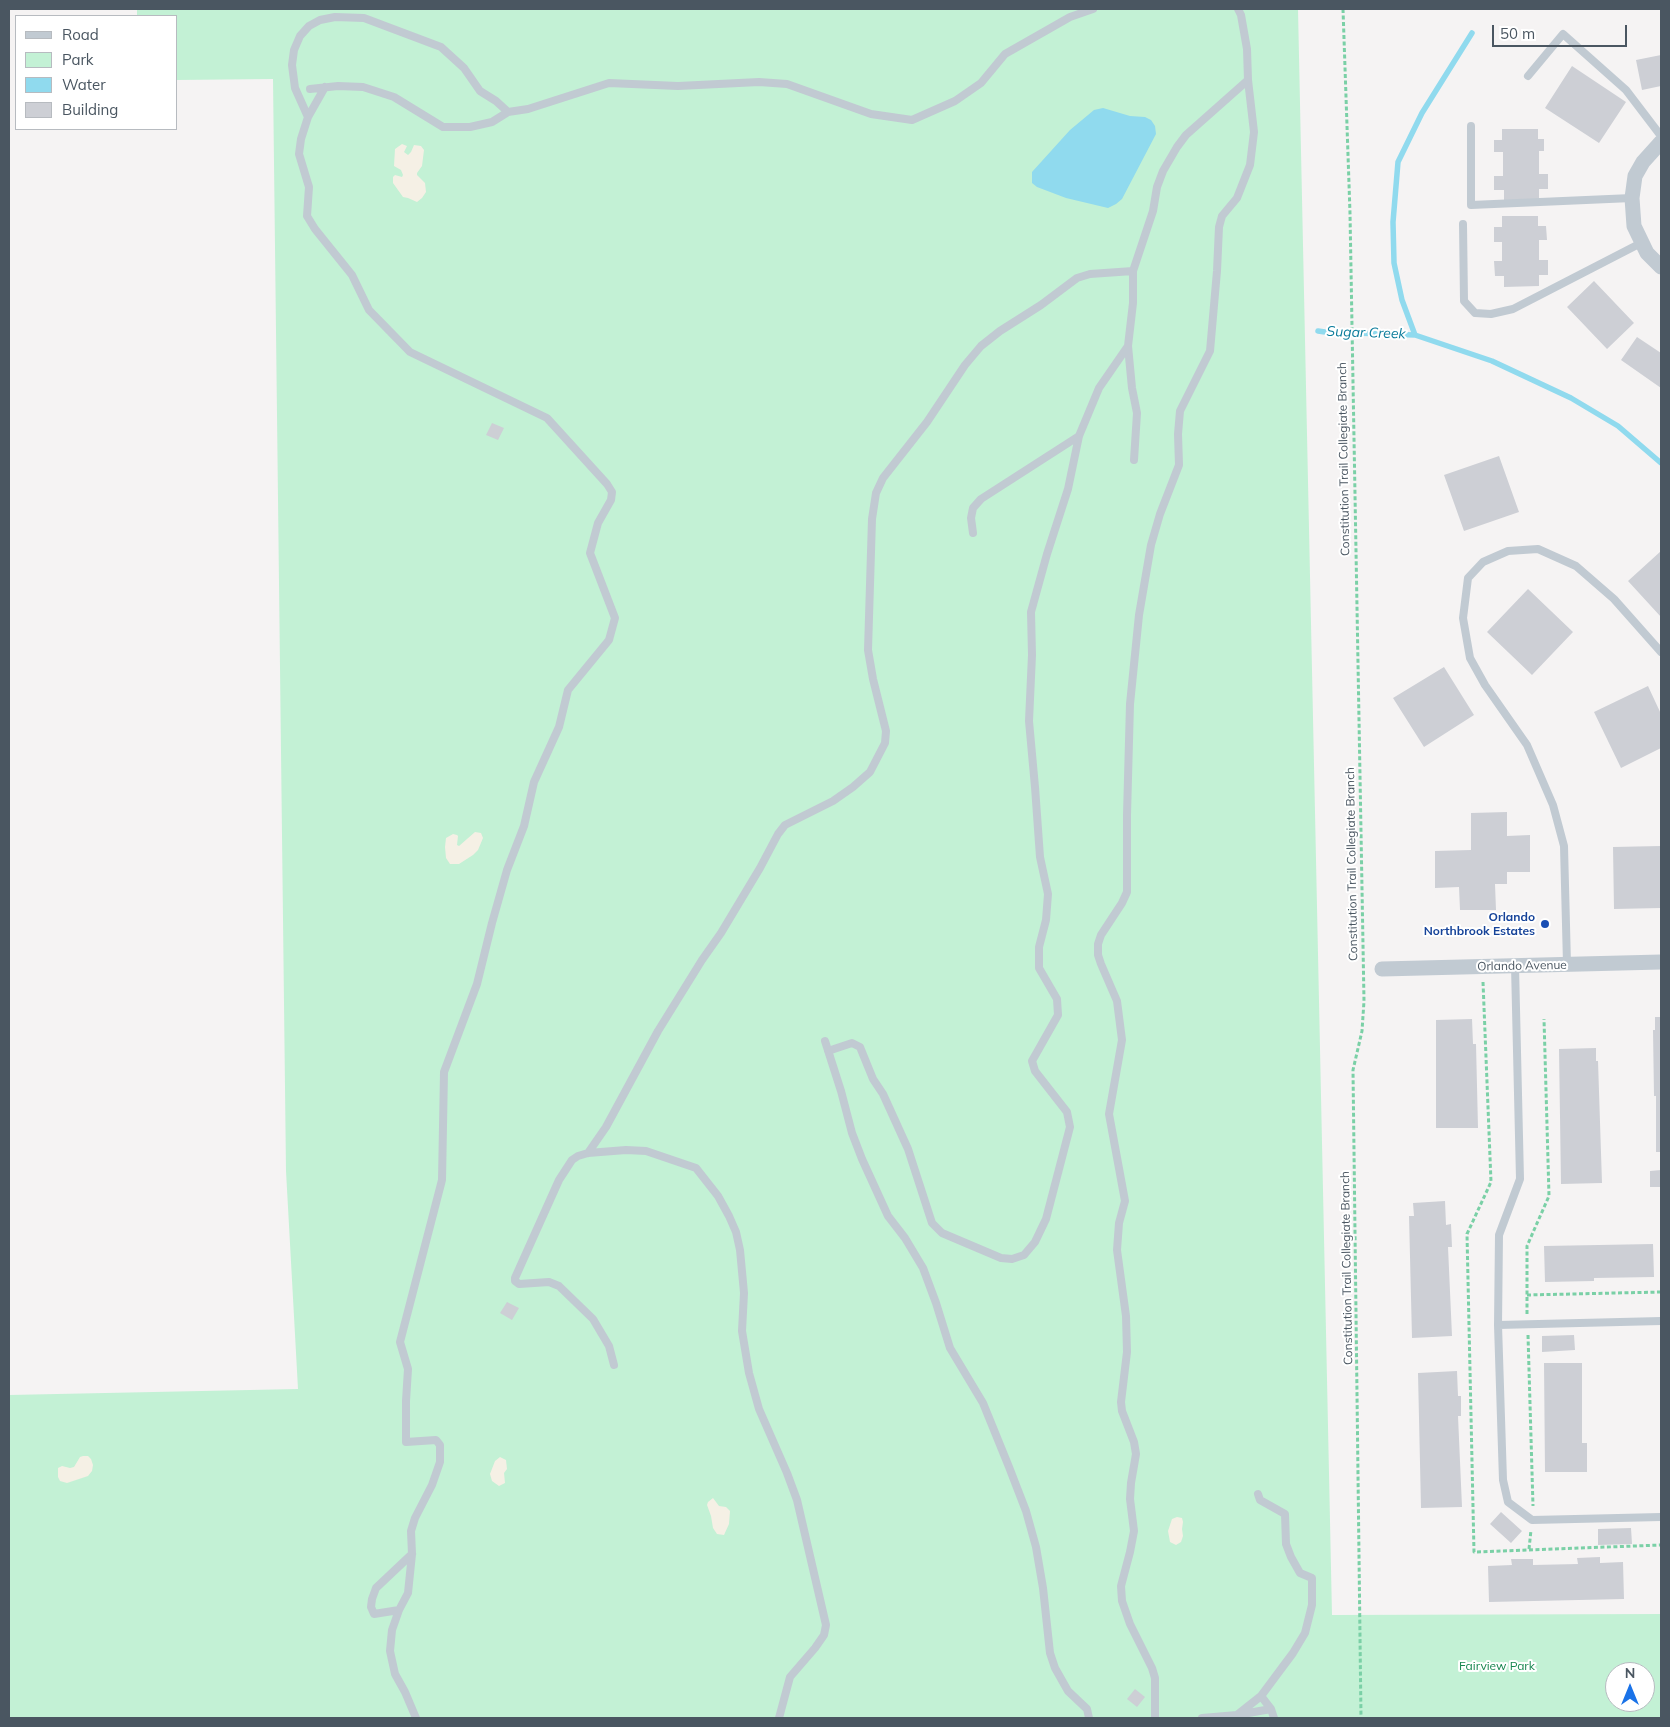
<!DOCTYPE html>
<style>
body{margin:0}
#map{position:relative;width:1670px;height:1727px;overflow:hidden;background:#f5f3f3;font-family:Mulish,sans-serif}
canvas{display:block}
.frame{position:absolute;inset:0;border:10px solid #4a5661;pointer-events:none}
.legend{position:absolute;left:15px;top:15px;width:162px;height:115px;box-sizing:border-box;background:#fff;border:1px solid #b7bbc0;margin:0;padding:6px 9px;list-style:none;font-size:15px;color:#4a5661}
.legend li{display:flex;align-items:center;gap:10px;height:25px}
.legend b{width:25px;border:1px solid #b7bbc0}
.north{position:absolute;left:1605px;top:1662px;width:50px;height:50px;box-sizing:border-box;background:#fff;border:1px solid #b7bbc0;border-radius:50%;rotate:0deg;font-size:14px;font-weight:700;line-height:20px;text-align:center;color:#4a5661}
.north::after{content:'';display:block;margin:auto;width:18px;height:22px;background:#1a73e8;clip-path:polygon(50% 0,100% 100%,50% 72%,0 100%)}
.scale{position:absolute;left:1492px;top:25px;width:135px;height:22px;box-sizing:border-box;border:2px solid #4a5661;border-top:0;padding-left:6px;font-size:15px;line-height:18px;white-space:nowrap;color:#4a5661;-webkit-text-stroke:4px #fff;paint-order:stroke}
</style>
<div id="map">
<canvas width="1670" height="1727"></canvas>
<div class="frame"></div>
<ul class="legend">
<li><b style="height:6px;background:#c1cad2"></b>Road</li>
<li><b style="height:14px;background:#c3f1d5"></b>Park</li>
<li><b style="height:14px;background:#90daee"></b>Water</li>
<li><b style="height:14px;background:#cdcfd5"></b>Building</li>
</ul>
<div class="north">N</div>
<div class="scale">50 m</div>
</div>
<script>
const g = document.querySelector('canvas').getContext('2d');
g.lineJoin = 'round';
function paint(path, color) {
  g.fillStyle = color;
  g.fill(path, 'evenodd');
}
function toPath(rows) {
  const path = new Path2D();
  for (const r of rows) {
    path.moveTo(r[0], r[1]);
    for (let i = 2; i < r.length; i += 2) path.lineTo(r[i], r[i + 1]);
  }
  return path;
}
function strokePath(path, color, width, dash) {
  g.strokeStyle = color;
  g.lineWidth = width;
  g.lineCap = dash ? 'butt' : 'round';
  g.setLineDash(dash || []);
  g.stroke(path);
}
function drawText(font, color, halo, rows, align = 'center') {
  g.font = font + ' Mulish,sans-serif';
  g.lineWidth = 4;
  g.setLineDash([]);
  g.textBaseline = 'middle';
  g.strokeStyle = halo;
  g.fillStyle = color;
  for (const [text, x, y, turn = 0] of rows) {
    g.save();
    g.translate(x, y);
    g.rotate((+turn || 0) * Math.PI / 180);
    g.textAlign = isNaN(turn) ? turn : align;
    if (halo) g.strokeText(text, 0, 0);
    g.fillText(text, 0, 0);
    g.restore();
  }
}
const green = toPath([
 [137,9,1298,9,1332,1615,1661,1614,1661,1718,9,1718,9,1395,298,1389,286,1171,273,79,176,80,176,16,137,16],
 [1615,1672,1645,1672,1645,1702,1615,1702]
]);
const sand = toPath([
 [402,144,407,146,404,152,408,155,411,152,414,145,421,146,424,150,422,166,417,173,417,175,425,183,426,192,422,198,417,202,408,198,403,197,393,183,393,177,395,175,402,177,403,175,401,170,394,166,395,149],
 [475,832,481,833,483,838,478,850,473,855,459,864,450,864,446,858,445,847,446,838,453,834,457,835,458,836,457,845,459,846],
 [83,1456,88,1456,91,1459,93,1465,92,1471,88,1476,67,1483,60,1481,58,1477,58,1468,62,1466,70,1468,74,1467,80,1457],
 [500,1457,506,1460,507,1469,504,1473,505,1483,499,1486,492,1481,490,1474,495,1461],
 [713,1498,719,1506,726,1507,730,1511,729,1524,724,1535,717,1534,713,1528,711,1516,707,1505,708,1502],
 [1177,1517,1182,1518,1183,1522,1182,1529,1183,1536,1181,1542,1176,1545,1170,1542,1168,1531,1172,1519]
]);
const water = toPath([
 [1103,108,1130,116,1145,117,1151,120,1155,126,1156,134,1122,199,1116,204,1108,208,1066,198,1037,187,1032,183,1032,172,1070,130,1094,110]
]);
const stream = toPath([
 [1472,33,1422,113,1398,162,1393,222,1394,263,1402,300,1415,335,1492,361,1571,398,1618,426,1661,463],
 [1318,331,1325,332,1415,335]
]);
const building = toPath([
 [1661,55,1661,86,1642,90,1636,60],
 [1572,66,1626,102,1599,143,1545,108],
 [1502,129,1538,129,1538,139,1544,139,1544,151,1539,151,1539,174,1548,174,1548,189,1539,189,1539,200,1504,200,1504,190,1494,190,1494,176,1503,176,1503,152,1494,152,1494,140,1502,140],
 [1502,216,1538,216,1538,226,1546,226,1547,240,1539,240,1539,260,1548,260,1548,275,1539,275,1539,286,1504,287,1504,276,1495,276,1494,261,1502,261,1502,242,1494,242,1494,227,1502,227],
 [1594,281,1634,323,1607,349,1567,307],
 [1637,337,1661,353,1661,388,1621,360],
 [492,423,504,428,498,440,486,435],
 [1499,456,1519,512,1464,531,1444,475],
 [1661,551,1661,617,1628,581],
 [1528,589,1573,632,1532,675,1487,632],
 [1444,667,1474,715,1424,747,1393,698],
 [1648,686,1661,714,1661,748,1621,768,1594,712],
 [1507,812,1507,836,1530,835,1530,872,1507,872,1507,884,1495,884,1496,910,1460,910,1459,887,1435,888,1435,851,1471,850,1471,813],
 [1661,846,1661,908,1614,909,1613,847],
 [1655,1017,1661,1017,1661,1152,1656,1152,1656,1096,1654,1096,1653,1030,1655,1030],
 [1472,1019,1473,1044,1476,1044,1478,1128,1436,1128,1436,1020],
 [1596,1048,1596,1061,1598,1061,1602,1183,1561,1184,1559,1049],
 [1661,1170,1661,1187,1650,1187,1650,1171],
 [1445,1201,1446,1225,1451,1224,1452,1247,1448,1247,1452,1336,1412,1338,1409,1216,1414,1216,1413,1203],
 [1653,1244,1654,1277,1594,1278,1594,1281,1545,1282,1544,1246],
 [507,1302,519,1308,512,1320,500,1313],
 [1574,1335,1575,1350,1542,1352,1542,1336],
 [1544,1363,1582,1363,1582,1443,1587,1443,1587,1472,1545,1472],
 [1457,1371,1458,1396,1461,1396,1461,1416,1458,1416,1462,1507,1421,1508,1418,1373],
 [1501,1512,1522,1531,1511,1543,1490,1524],
 [1631,1528,1632,1544,1598,1545,1598,1529],
 [1600,1557,1600,1563,1623,1562,1624,1599,1489,1602,1488,1566,1512,1565,1511,1559,1533,1559,1533,1565,1578,1564,1577,1558],
 [1135,1689,1145,1697,1137,1707,1127,1699]
]);
const path = toPath([
 [1343,9,1350,213,1364,1001,1362,1031,1353,1070,1361,1718],
 [1483,982,1491,1182,1467,1234,1474,1552,1661,1545],
 [1527,1295,1661,1292],
 [1527,1314,1527,1246,1549,1196,1544,1019],
 [1528,1335,1533,1506],
 [1529,1549,1531,1530]
]);
const service = toPath([
 [1528,76,1563,34,1626,90,1661,136],
 [310,89,338,86,363,87,394,97,443,127,470,127,492,122,508,112],
 [308,117,325,87],
 [1471,126,1471,205,1632,198],
 [1463,224,1464,301,1475,313,1491,314,1513,309,1641,243],
 [1128,346,1132,388,1137,413,1134,460],
 [973,533,971,518,973,508,981,499,1079,436],
 [1567,964,1564,846,1553,805,1527,745,1485,685,1470,658,1463,618,1468,578,1483,562,1508,551,1538,549,1576,566,1614,599,1661,652],
 [1515,966,1520,1179,1499,1235,1498,1325,1503,1480,1508,1502,1532,1520,1661,1517],
 [825,1041,841,1091,852,1133,862,1159,888,1216,905,1238,923,1268,936,1303,950,1348,983,1403,1009,1467,1026,1511,1036,1547,1043,1588,1050,1653,1055,1668,1068,1691,1087,1709,1089,1718],
 [828,1051,852,1043,860,1047,873,1079,883,1094,908,1149,932,1223,942,1233,1001,1258,1012,1259,1024,1255,1035,1242,1046,1219,1070,1127,1067,1112,1035,1071,1032,1061,1058,1015,1057,999,1039,968,1039,947,1046,920,1048,894,1040,857,1035,787,1029,721,1032,655,1031,612,1047,554,1068,489,1079,436,1099,388,1128,346,1133,303,1133,271,1153,211,1157,187,1163,171,1177,147,1186,135,1248,80,1247,49,1241,15,1238,9],
 [588,1153,606,1127,658,1031,702,960,721,933,760,868,778,834,785,825,833,801,853,787,870,772,885,743,886,731,873,679,868,650,872,519,876,493,883,478,927,422,965,365,981,346,1000,331,1041,305,1077,278,1090,274,1133,271],
 [1498,1325,1661,1321],
 [614,1365,609,1346,593,1319,559,1286,549,1282,519,1284,515,1281,515,1278,559,1180,572,1160,578,1156,588,1153,626,1150,646,1151,696,1168,718,1196,729,1216,736,1232,740,1250,744,1293,742,1331,749,1373,759,1409,787,1473,797,1500,826,1625,824,1635,815,1648,790,1677,779,1718],
 [399,1610,374,1614,371,1607,372,1599,376,1588,412,1554],
 [1261,1696,1271,1709,1274,1718],
 [1237,1715,1261,1696,1293,1653,1305,1633,1312,1605,1312,1578,1300,1573,1291,1557,1286,1544,1285,1514,1260,1500,1258,1494],
 [416,1718,405,1692,395,1674,390,1651,392,1630,399,1610,408,1593,412,1554,411,1531,415,1518,432,1485,440,1462,440,1445,436,1440,406,1442,406,1401,408,1369,400,1342,442,1180,444,1072,477,984,492,923,507,870,524,826,534,782,559,727,568,690,609,640,615,618,590,553,598,523,611,500,612,492,607,484,547,418,410,352,369,310,352,275,315,229,307,216,309,187,299,154,301,139,308,117,295,88,292,65,294,50,300,36,309,26,320,20,335,17,364,18,441,47,464,68,480,91,496,101,508,112,528,109,609,83,678,86,759,82,787,84,871,114,912,120,955,101,981,83,1005,54,1070,17,1093,9],
 [1155,1718,1155,1678,1152,1668,1130,1624,1122,1601,1121,1586,1130,1552,1134,1531,1130,1499,1131,1483,1136,1454,1134,1442,1122,1411,1121,1402,1127,1352,1126,1316,1117,1250,1119,1223,1125,1201,1109,1114,1122,1040,1117,1001,1101,964,1098,955,1098,944,1101,935,1122,903,1127,892,1127,815,1130,704,1139,615,1151,545,1160,514,1179,465,1178,434,1180,411,1210,351,1217,271,1219,227,1222,216,1237,198,1250,165,1254,132,1248,80],
 [1202,1718,1237,1715,1271,1709]
]);
const minor = toPath([
 [1661,142,1643,162,1635,176,1632,198,1634,226,1647,253,1661,267],
 [1382,969,1661,962]
]);
const markers = [
 [1545,924,5,"#1a4fb4"]
];
const streetNames = [
 ["Constitution Trail Collegiate Branch",1344,459,-91],
 ["Constitution Trail Collegiate Branch",1352,864,-91],
 ["Orlando Avenue",1522,966,-1],
 ["Constitution Trail Collegiate Branch",1347,1268,-91]
];
const transitNames = [
 ["Orlando",1535,917],
 ["Northbrook Estates",1535,931]
];
const parkNames = [
 ["Fairview Park",1497,1666]
];
const waterNames = [
 ["Sugar Creek",1366,333,2]
];
paint(green, '#c3f1d5');
paint(sand, '#f5f0e5');
paint(water, '#90daee');
strokePath(stream, '#90daee', 5.5);
paint(building, '#cdcfd5');
strokePath(path, '#7ad0a6', 3, [4, 2.5]);
strokePath(service, '#c1cad2', 8);
strokePath(minor, '#c1cad2', 15);
for (const [x, y, r, color] of markers) {
  const dot = new Path2D();
  dot.arc(x, y, r, 0, 2 * Math.PI);
  g.fillStyle = color;
  g.fill(dot);
  strokePath(dot, '#fff', 2);
}
drawText('12px', '#4a5661', '#fff', streetNames);
drawText('bold 12px', '#164399', '#fff', transitNames, 'right');
drawText('12px', '#17864f', '#fff', parkNames);
drawText('italic 14px', '#0c7c9b', '#fff', waterNames);
</script>
